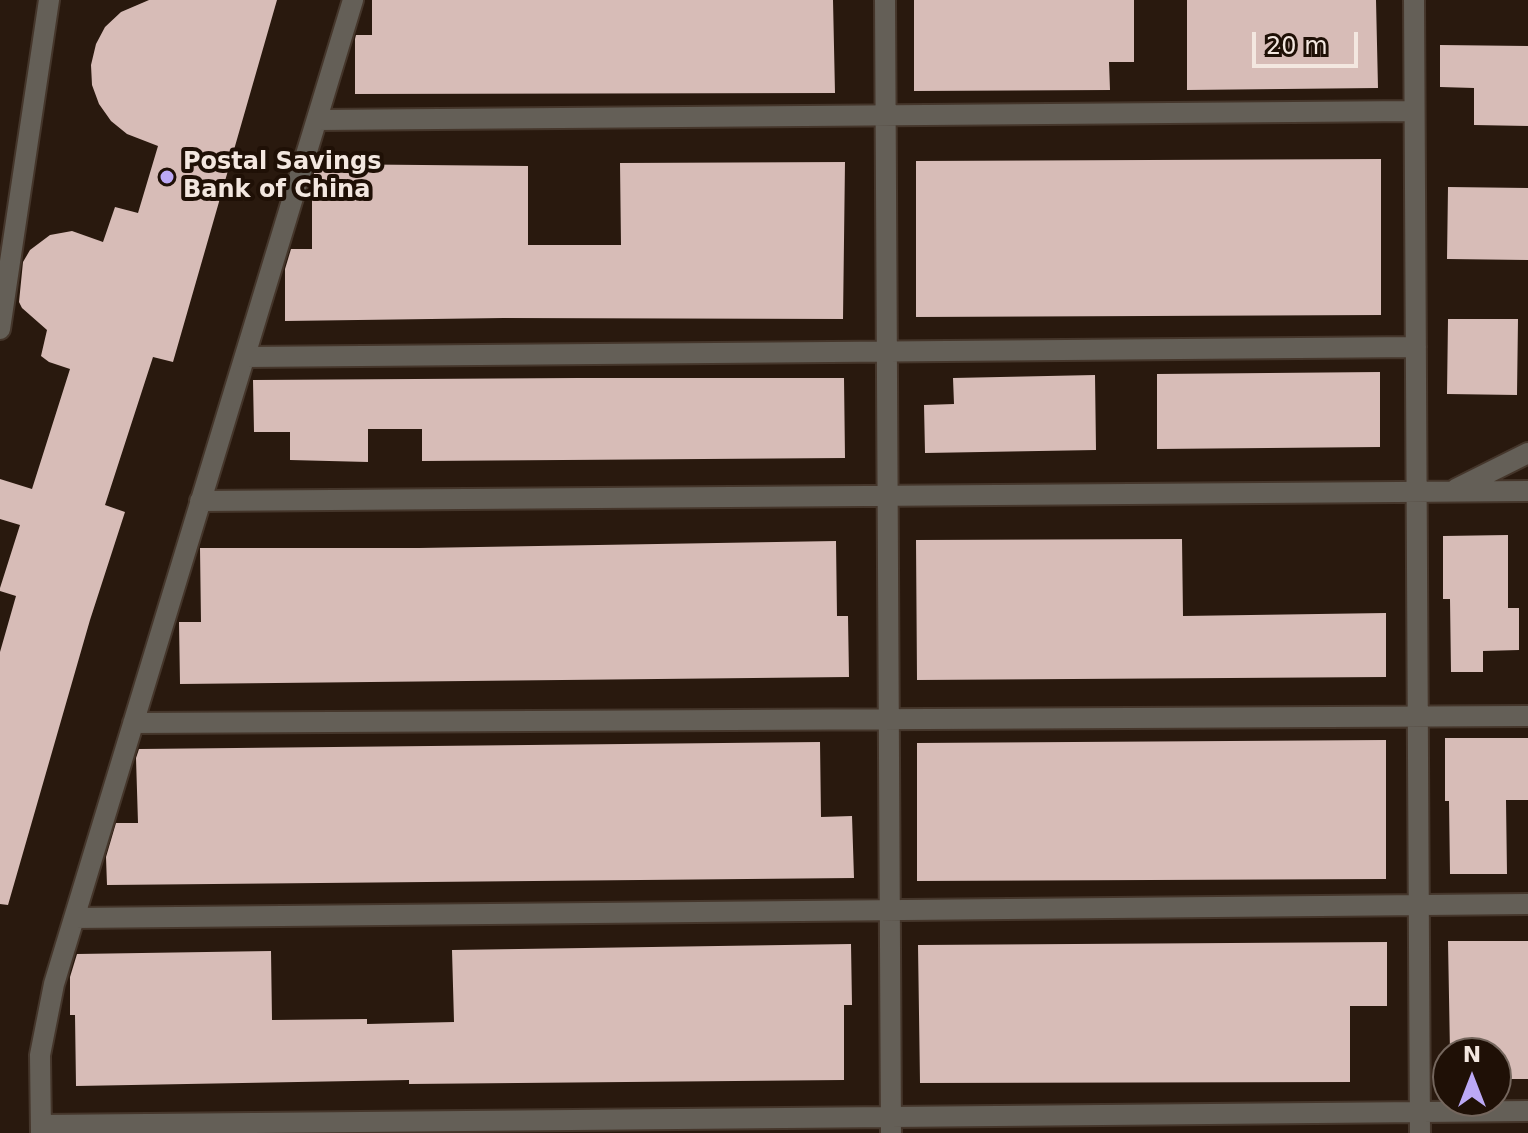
<!DOCTYPE html>
<style>
body{margin:0}
#map{position:relative;width:1528px;height:1133px;overflow:hidden;background:#29190e;font-family:"DejaVu Sans",sans-serif}
canvas{display:block}
.north{position:absolute;left:1432px;top:1037px;width:80px;height:80px;box-sizing:border-box;background:#1f1006;border:2px solid #74665d;border-radius:50%;rotate:0deg;font-size:22px;font-weight:700;line-height:32px;text-align:center;color:#f3e7e0}
.north::after{content:'';display:block;margin:auto;width:28px;height:36px;background:#bca9f5;clip-path:polygon(50% 0,100% 100%,50% 72%,0 100%)}
.scale{position:absolute;left:1252px;top:32px;width:106px;height:36px;box-sizing:border-box;border:4px solid #f3e7e0;border-top:0;padding-left:10px;font-size:24px;line-height:28px;white-space:nowrap;color:#f3e7e0;-webkit-text-stroke:6px #1f1006;paint-order:stroke}
</style>
<div id="map">
<canvas width="1528" height="1133"></canvas>
<div class="north">N</div>
<div class="scale">20 m</div>
</div>
<script>
const g = document.querySelector('canvas').getContext('2d');
g.lineJoin = 'round';
function paint(path, color) {
  g.fillStyle = color;
  g.fill(path, 'evenodd');
}
function toPath(rows) {
  const path = new Path2D();
  for (const r of rows) {
    path.moveTo(r[0], r[1]);
    for (let i = 2; i < r.length; i += 2) path.lineTo(r[i], r[i + 1]);
  }
  return path;
}
function strokePath(path, color, width, dash) {
  g.strokeStyle = color;
  g.lineWidth = width;
  g.lineCap = dash ? 'butt' : 'round';
  g.setLineDash(dash || []);
  g.stroke(path);
}
function drawText(font, color, halo, rows, align = 'center') {
  g.font = font + ' "DejaVu Sans",sans-serif';
  g.lineWidth = 8;
  g.setLineDash([]);
  g.textBaseline = 'middle';
  g.strokeStyle = halo;
  g.fillStyle = color;
  for (const [text, x, y, turn = 0] of rows) {
    g.save();
    g.translate(x, y);
    g.rotate((+turn || 0) * Math.PI / 180);
    g.textAlign = isNaN(turn) ? turn : align;
    if (halo) g.strokeText(text, 0, 0);
    g.fillText(text, 0, 0);
    g.restore();
  }
}
const building = toPath([
 [149,0,277,0,173,362,153,357,105,505,125,512,90,620,8,905,0,904,0,652,16,596,0,591,0,588,20,525,0,519,0,479,32,489,70,369,49,362,41,356,47,330,22,308,19,302,23,262,30,250,50,235,72,231,103,242,115,207,138,213,158,146,127,134,111,121,99,104,92,85,91,65,96,44,105,27,121,12],
 [372,0,833,0,835,93,355,94,355,39,356,35,372,35],
 [914,0,1134,0,1134,62,1109,62,1110,90,914,91],
 [1187,0,1376,0,1378,88,1187,90],
 [1440,45,1528,46,1528,126,1474,125,1474,88,1440,87],
 [1381,159,1381,315,916,317,916,161],
 [845,162,843,319,504,318,285,321,285,269,291,249,312,249,312,179,317,164,528,166,528,245,621,245,620,163],
 [1448,187,1528,188,1528,260,1447,259],
 [1448,319,1518,319,1517,395,1447,394],
 [1380,372,1380,447,1157,449,1157,374],
 [1095,375,1096,450,925,453,924,405,954,404,953,378],
 [577,378,844,378,845,458,422,461,422,429,368,429,368,462,290,460,290,432,254,432,253,380],
 [1508,535,1508,608,1519,608,1519,650,1483,651,1483,672,1451,672,1450,599,1443,599,1443,536],
 [1182,539,1183,616,1386,613,1386,677,917,680,916,540],
 [836,541,837,616,848,616,849,677,180,684,179,622,201,622,200,548,419,548],
 [1445,738,1528,738,1528,800,1506,800,1507,874,1450,874,1449,801,1445,801],
 [1386,740,1386,879,917,881,917,743],
 [820,742,821,817,852,816,854,878,107,885,106,857,116,823,138,823,136,758,139,749],
 [1448,941,1528,941,1528,1079,1496,1079,1496,1053,1450,1053],
 [1387,942,1387,1006,1350,1006,1350,1082,920,1083,918,945],
 [851,944,852,1005,844,1005,844,1080,409,1084,409,1080,76,1086,75,1015,70,1015,70,977,77,954,271,951,272,1020,367,1019,367,1024,454,1022,452,950]
]);
const minor = toPath([
 [885,0,891,1133],
 [1414,0,1420,1133],
 [317,120,1414,111],
 [0,329,49,0],
 [245,357,1416,347],
 [1456,489,1528,453],
 [200,501,1528,491],
 [133,723,1528,716],
 [74,918,1528,904],
 [41,1125,1528,1111],
 [41,1133,40,1055,54,984,353,0]
]);
const markers = [
 [167,177,8,"#bca9f5"]
];
const poiNames = [
 ["Postal Savings",183,163],
 ["Bank of China",183,191]
];
paint(building, '#d7bcb7');
strokePath(minor, '#45362b', 24);
strokePath(minor, '#645f57', 20);
for (const [x, y, r, color] of markers) {
  const dot = new Path2D();
  dot.arc(x, y, r, 0, 2 * Math.PI);
  g.fillStyle = color;
  g.fill(dot);
  strokePath(dot, '#1f1006', 3);
}
drawText('bold 24px', '#f3e7e0', '#1f1006', poiNames, 'left');
</script>
